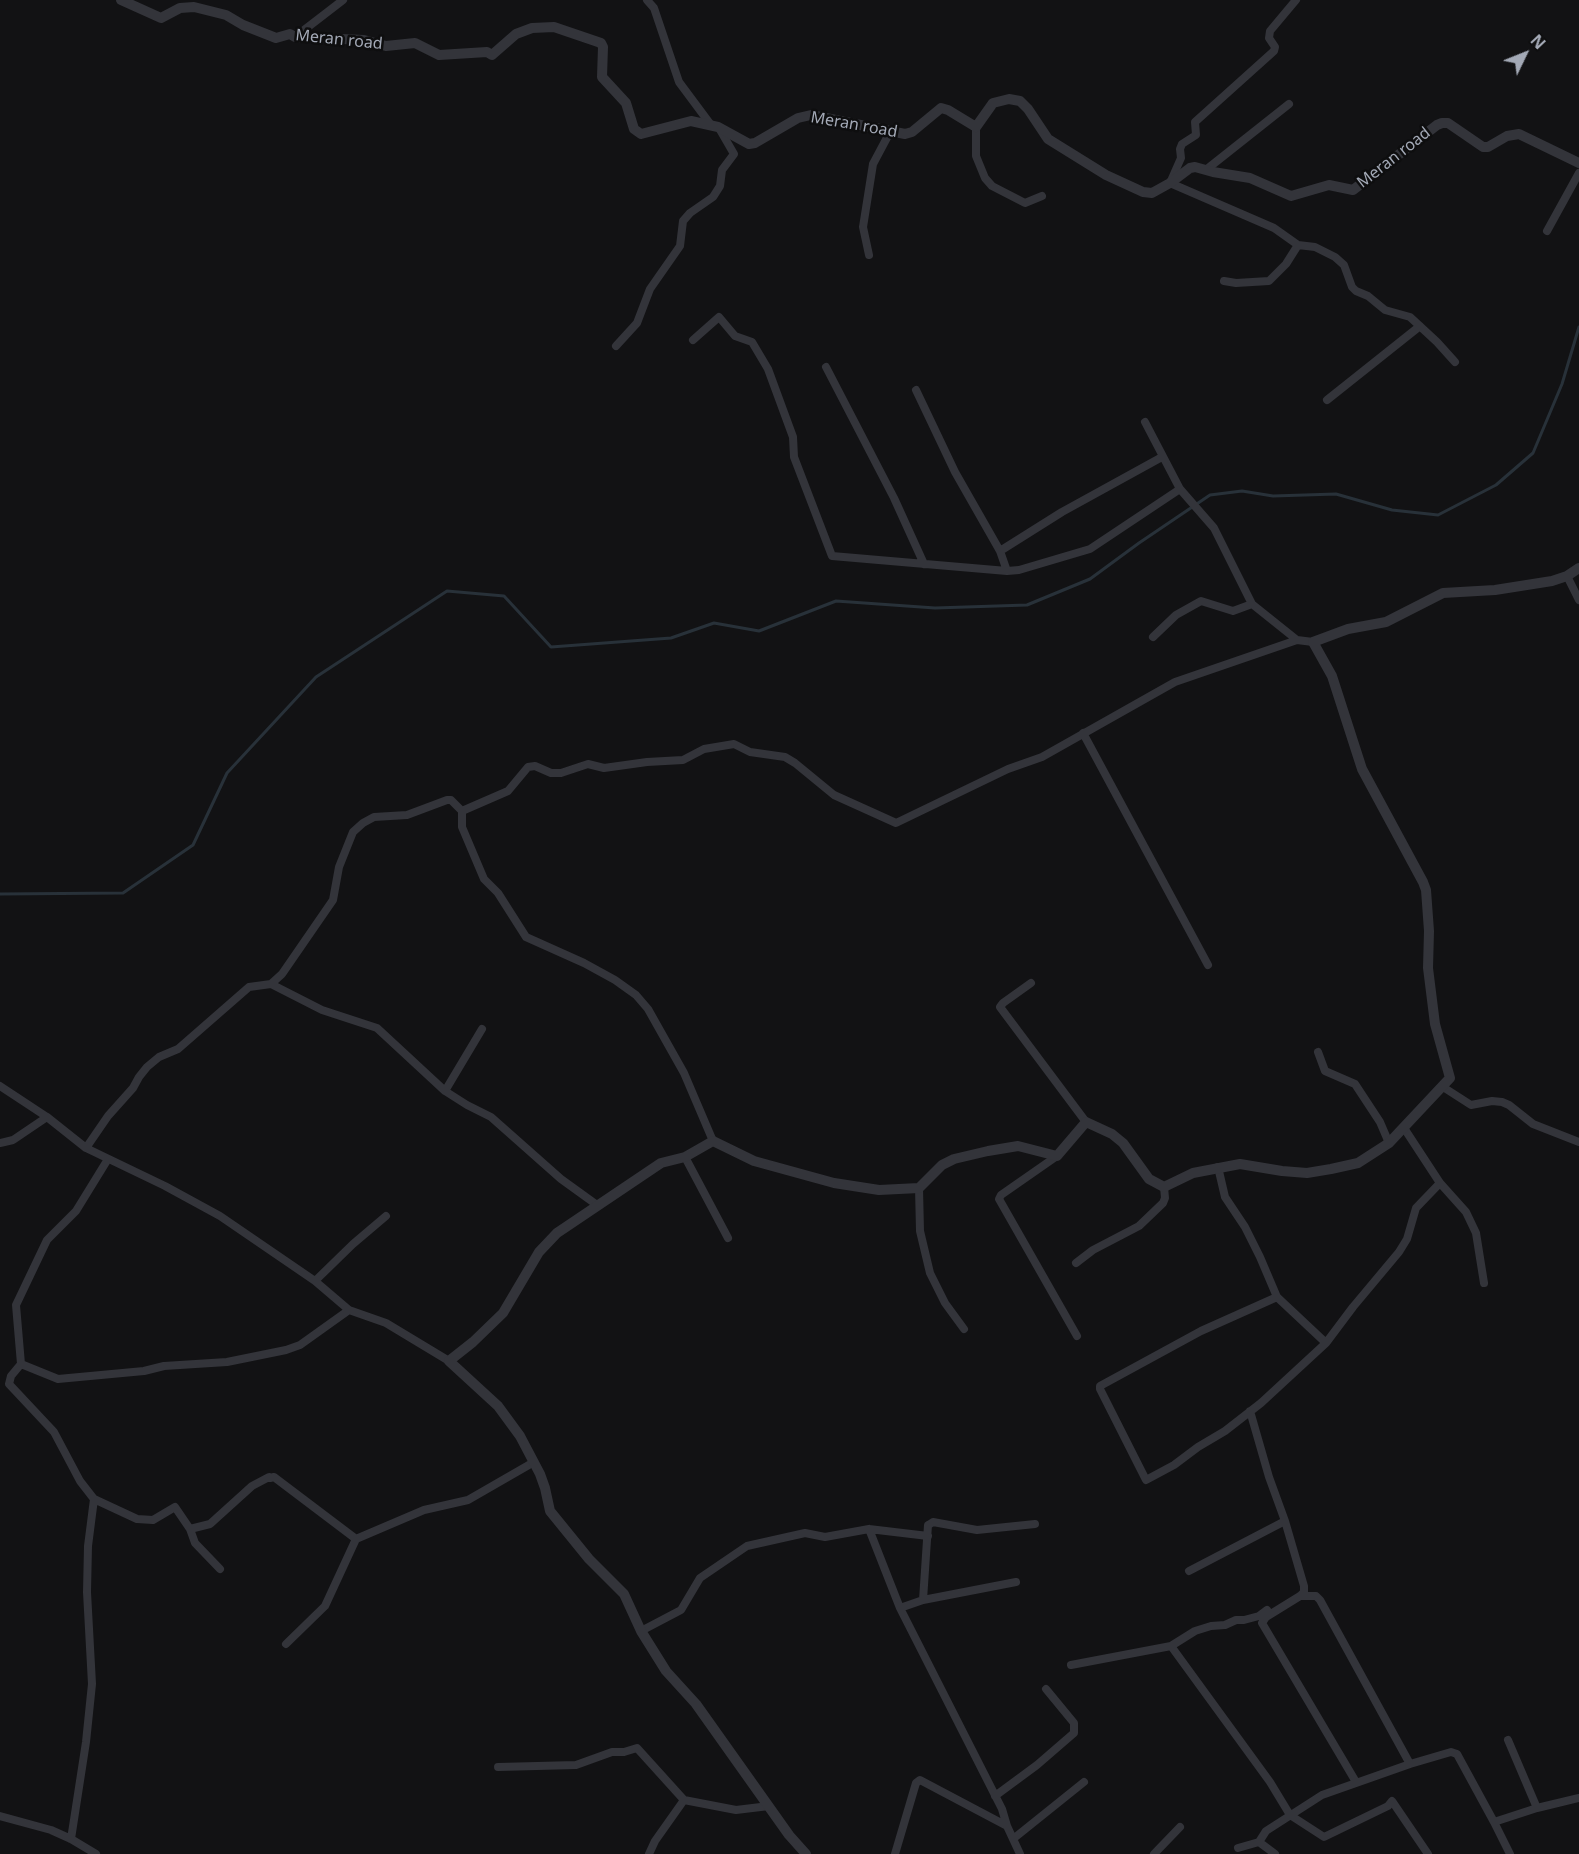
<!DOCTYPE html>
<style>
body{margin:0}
#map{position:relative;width:1579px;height:1854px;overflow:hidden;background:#121214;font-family:"Noto Sans",sans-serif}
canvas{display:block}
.north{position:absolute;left:1495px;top:24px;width:60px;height:60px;-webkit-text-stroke:4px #0e0e0f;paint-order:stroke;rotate:47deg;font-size:16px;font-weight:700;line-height:24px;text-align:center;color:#a3a9b6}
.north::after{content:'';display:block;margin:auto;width:21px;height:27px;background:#a3a9b6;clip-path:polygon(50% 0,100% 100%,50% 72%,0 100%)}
</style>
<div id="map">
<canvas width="1579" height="1854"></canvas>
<div class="north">N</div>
</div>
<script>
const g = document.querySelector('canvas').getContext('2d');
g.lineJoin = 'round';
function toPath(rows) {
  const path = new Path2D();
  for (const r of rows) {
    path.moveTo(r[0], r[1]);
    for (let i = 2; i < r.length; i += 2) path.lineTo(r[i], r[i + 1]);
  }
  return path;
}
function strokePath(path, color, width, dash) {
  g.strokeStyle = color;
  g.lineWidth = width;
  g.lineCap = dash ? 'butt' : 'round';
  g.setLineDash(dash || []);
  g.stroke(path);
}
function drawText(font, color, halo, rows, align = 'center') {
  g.font = font + ' "Noto Sans",sans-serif';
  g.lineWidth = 5;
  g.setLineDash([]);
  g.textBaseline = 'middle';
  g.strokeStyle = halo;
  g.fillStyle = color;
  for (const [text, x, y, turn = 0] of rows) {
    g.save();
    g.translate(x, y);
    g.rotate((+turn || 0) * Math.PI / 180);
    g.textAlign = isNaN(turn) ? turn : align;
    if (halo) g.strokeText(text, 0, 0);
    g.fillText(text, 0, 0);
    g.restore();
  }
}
const stream = toPath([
 [0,894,123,893,193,845,227,773,316,677,447,591,504,596,551,647,671,638,714,623,759,631,836,601,935,608,1027,605,1090,579,1139,543,1210,495,1242,491,1273,496,1336,494,1392,510,1438,515,1496,485,1533,453,1562,384,1579,327]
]);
const minor = toPath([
 [647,0,654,8,679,82,711,125],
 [1296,0,1270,31,1269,38,1275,47,1274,51,1195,122,1196,135,1182,144,1180,149,1181,158,1170,183,1274,228,1298,245,1315,247,1335,257,1344,265,1352,287,1356,291,1368,296,1385,310,1410,317,1437,342,1455,362],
 [295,37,343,0],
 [976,127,976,156,985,178,992,186,1025,203,1042,196],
 [1207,169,1289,104],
 [1547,231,1579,173],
 [869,255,863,227,873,164,890,132],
 [1224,281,1236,283,1269,281,1286,264,1298,245],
 [693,340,719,317,735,336,752,342,768,369,793,437,794,457,832,556,1007,571,1019,570,1090,549,1180,489],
 [616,346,637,323,650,289,680,246,683,221,690,213,713,197,720,186,722,170,734,154,719,128],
 [826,367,894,498,924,564],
 [916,390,955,472,1000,551,1007,571],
 [1327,400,1420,326],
 [1145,422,1180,489,1214,528,1252,604,1297,640],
 [1000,551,1062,512,1162,457],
 [1567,576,1579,600],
 [1153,637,1176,615,1201,601,1233,611,1252,604],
 [1083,733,1208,965],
 [462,811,462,827,484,879,498,893,526,937,584,963,615,980,636,995,648,1009,684,1073,713,1141],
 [1031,983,1003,1003,1000,1007,1086,1122],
 [271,984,322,1010,377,1028,445,1091,467,1105,491,1117,561,1179,597,1205],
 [1318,1052,1325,1071,1355,1084,1380,1122,1389,1143],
 [0,1086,47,1117,86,1148,165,1186,220,1216,315,1281,349,1310,386,1323,449,1361],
 [1443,1087,1471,1105,1492,1101,1502,1102,1509,1105,1533,1124,1579,1142],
 [445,1091,482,1029],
 [1404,1128,1440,1183,1466,1212,1476,1233,1484,1283],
 [0,1143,13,1140,47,1117],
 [86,1148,108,1116,133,1088,139,1077,147,1067,159,1057,178,1049,249,987,271,984,282,974,333,900,339,867,353,832,363,823,374,817,407,815,447,800,451,800,462,811,508,791,528,767,535,766,551,773,561,773,588,764,604,768,647,762,683,760,704,749,734,744,750,752,785,757,795,763,834,795,896,823,1008,769,1042,757,1175,682,1297,640,1313,642],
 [1057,1156,1001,1195,999,1199,1077,1336],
 [685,1157,728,1238],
 [1218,1167,1225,1197,1245,1227,1260,1257,1277,1297,1201,1331,1100,1386,1100,1389,1146,1480,1174,1465,1198,1447,1225,1431,1261,1403,1326,1343,1353,1307,1399,1252,1407,1239,1416,1208,1440,1183],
 [919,1188,920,1231,930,1273,945,1303,964,1329],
 [1076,1263,1093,1250,1139,1226,1163,1203,1165,1198,1164,1187],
 [315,1281,353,1244,386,1216],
 [1277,1297,1326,1343],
 [21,1364,16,1305,47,1240,76,1211,108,1159],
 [1250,1411,1269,1477,1285,1521,1304,1586,1304,1592,1300,1596,1266,1617,1262,1623,1356,1782],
 [94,1499,137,1519,153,1520,175,1507,190,1529,195,1543,220,1569],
 [190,1529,210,1524,252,1486,269,1477,270,1478,274,1477,356,1539],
 [869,1529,900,1608,923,1600,928,1525,930,1524,933,1522,977,1530,1035,1524],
 [1189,1571,1285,1521],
 [1300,1596,1316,1596,1320,1600,1410,1764],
 [923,1600,1016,1582],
 [900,1608,1002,1809,1007,1826],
 [641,1631,681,1610,700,1578,747,1546,805,1533,825,1537,869,1529,928,1536],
 [286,1644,325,1606,356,1539,424,1510,468,1500,534,1462],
 [1171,1646,1270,1782,1290,1815,1324,1837,1388,1806,1392,1801,1428,1854],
 [1071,1665,1171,1646,1195,1631,1211,1626,1225,1625,1236,1620,1244,1620,1259,1616,1267,1610],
 [1508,1740,1537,1808],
 [498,1767,576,1765,612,1752,624,1752,637,1748,684,1800],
 [995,1796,1037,1765,1074,1733,1074,1723,1046,1689],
 [0,1816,51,1830,71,1839,96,1854],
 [71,1839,86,1742,92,1684,87,1592,88,1546,94,1499,80,1481,54,1432,9,1384,11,1376,21,1364,58,1379,144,1371,164,1366,227,1362,286,1350,300,1345,349,1310],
 [1013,1839,1084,1782],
 [1259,1842,1275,1854],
 [1238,1848,1259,1842,1266,1831,1322,1795,1410,1764,1451,1752,1457,1754,1494,1822],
 [649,1854,655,1841,684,1800,736,1810,769,1806],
 [895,1854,916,1783,920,1780,1007,1826,1020,1854],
 [1154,1854,1180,1827],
 [1510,1854,1494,1822,1537,1808,1579,1798]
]);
const tertiary = toPath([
 [121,0,161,18,180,8,194,7,226,15,243,25,276,38,290,34,295,37,364,40,386,46,415,43,439,55,487,52,492,55,516,34,532,28,554,27,601,43,603,47,602,77,626,103,634,129,641,134,691,121,718,127,749,144,755,143,798,118,811,115,905,134,912,132,941,108,948,110,976,127,993,103,1009,99,1020,101,1028,109,1048,139,1106,175,1143,192,1152,193,1170,183,1190,168,1195,167,1213,172,1250,178,1291,196,1329,185,1353,190,1437,125,1442,123,1448,123,1483,147,1488,147,1507,136,1519,134,1579,163],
 [806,1854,789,1835,696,1704,666,1671,641,1631,624,1594,589,1559,550,1511,545,1488,540,1474,520,1436,498,1406,449,1361,473,1342,503,1313,539,1252,557,1233,661,1163,685,1157,713,1141,754,1161,834,1183,879,1190,919,1188,942,1165,954,1159,988,1151,1018,1146,1057,1156,1086,1122,1112,1134,1123,1143,1149,1179,1164,1187,1193,1173,1240,1164,1282,1171,1307,1173,1331,1169,1358,1163,1389,1143,1450,1078,1435,1024,1428,968,1429,931,1426,890,1423,882,1362,769,1332,676,1313,642,1348,629,1386,622,1443,593,1495,590,1552,581,1567,576,1579,568]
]);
const streetNames = [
 ["Meran road",339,40,6],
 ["Meran road",854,125,10],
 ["Meran road",1394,158,-38]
];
strokePath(stream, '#283139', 3);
strokePath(minor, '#33343a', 8);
strokePath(tertiary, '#33343a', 10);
drawText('16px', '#a3a9b6', '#0e0e0f', streetNames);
</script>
